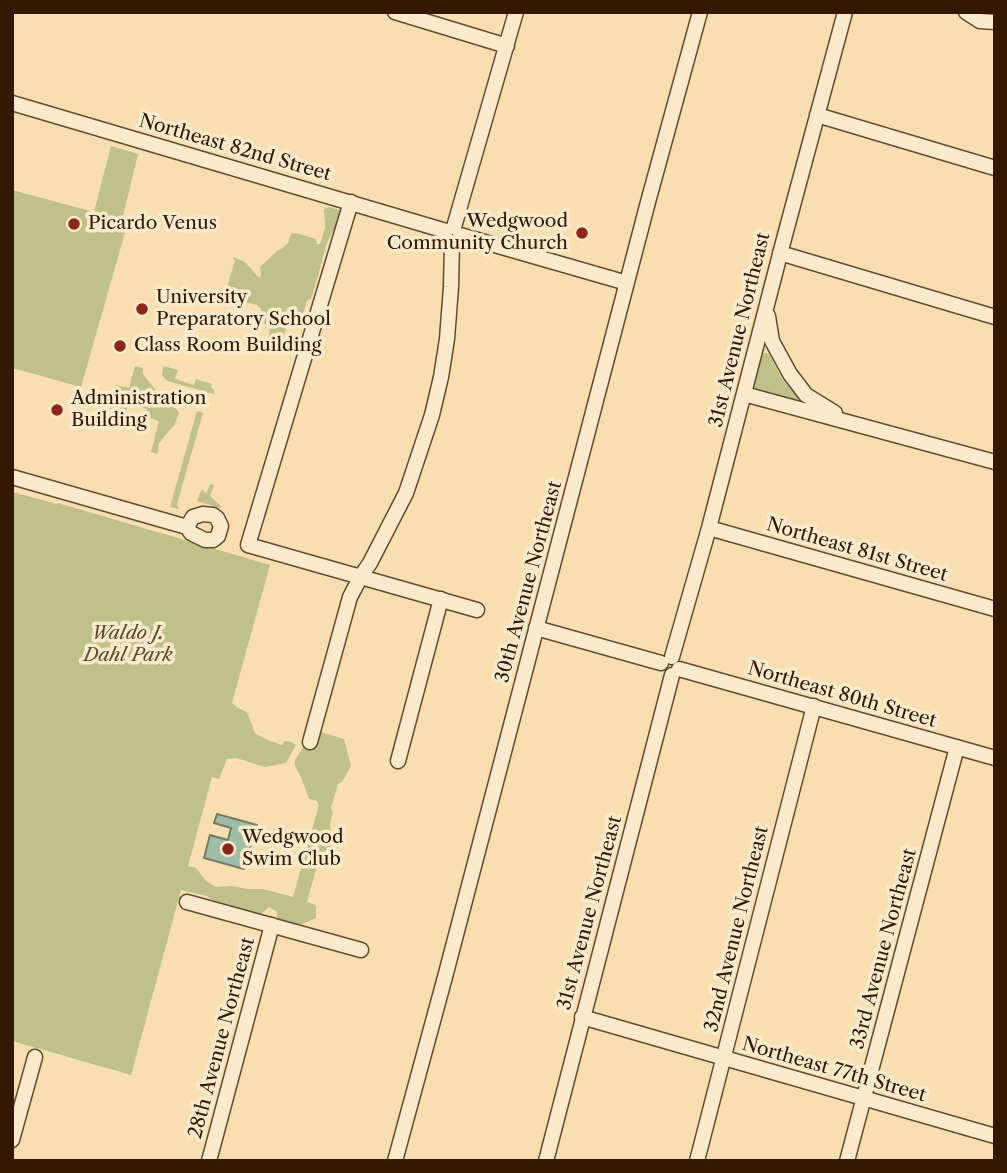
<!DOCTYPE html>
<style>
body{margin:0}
#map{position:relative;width:1007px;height:1173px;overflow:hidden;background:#f9dfb0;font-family:"Libre Caslon Text",serif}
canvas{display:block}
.frame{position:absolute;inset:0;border:14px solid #351801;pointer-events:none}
</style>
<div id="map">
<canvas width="1007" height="1173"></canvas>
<div class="frame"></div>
</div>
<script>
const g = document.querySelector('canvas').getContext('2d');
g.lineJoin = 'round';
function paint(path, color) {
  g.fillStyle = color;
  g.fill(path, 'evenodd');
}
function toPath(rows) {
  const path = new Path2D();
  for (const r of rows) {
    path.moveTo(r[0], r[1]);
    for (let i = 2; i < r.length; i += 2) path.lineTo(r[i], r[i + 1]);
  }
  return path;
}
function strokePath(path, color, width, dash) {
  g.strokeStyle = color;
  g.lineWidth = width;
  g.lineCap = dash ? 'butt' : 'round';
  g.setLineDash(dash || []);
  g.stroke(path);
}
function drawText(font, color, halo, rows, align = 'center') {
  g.font = font + ' "Libre Caslon Text",serif';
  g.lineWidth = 7;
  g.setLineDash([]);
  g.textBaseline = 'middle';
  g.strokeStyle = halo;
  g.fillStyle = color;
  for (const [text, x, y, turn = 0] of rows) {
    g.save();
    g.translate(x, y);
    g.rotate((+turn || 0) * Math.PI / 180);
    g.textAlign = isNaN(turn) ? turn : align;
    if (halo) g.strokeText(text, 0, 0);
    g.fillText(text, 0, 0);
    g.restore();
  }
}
const green = toPath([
 [111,146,138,154,122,220,128,222,81,387,12,368,12,190,94,212],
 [329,207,340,210,342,215,338,225,332,232,326,246,318,276,311,299,307,300,300,325,295,319,289,320,281,344,274,341,274,338,269,337,270,326,263,323,261,309,257,305,224,297,235,260,233,259,233,257,245,262,259,278,261,276,260,267,277,251,285,246,288,243,291,234,296,233,316,239,317,244,320,244,325,228,324,209],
 [763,353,767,353,769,354,782,379,798,397,798,401,796,402,755,390,752,388],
 [135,366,143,368,143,374,156,391,159,400,171,401,179,413,175,424,159,443,158,454,151,452,159,421,145,417,147,409,129,403,126,411,116,408,115,410,110,409,107,405,108,392,114,393,116,385,129,388],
 [163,366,178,370,175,379,194,385,196,379,212,384,211,388,214,390,214,394,167,381,162,375],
 [197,411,203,413,177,504,179,509,170,507],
 [210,484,214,485,210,496,221,506,220,508,197,501,201,491,202,489,206,494],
 [12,492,57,504,58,503,270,565,232,703,238,708,247,712,255,733,265,739,282,745,284,741,291,742,296,745,286,763,265,767,236,758,227,759,219,779,212,777,188,866,196,868,206,881,216,887,232,886,247,889,263,889,293,897,319,805,317,801,309,799,301,777,295,766,295,760,303,747,314,745,321,732,344,739,351,766,342,782,338,784,331,808,333,812,330,824,332,845,316,869,307,902,316,905,316,918,295,927,277,919,277,912,269,907,259,916,229,906,216,903,207,896,181,890,131,1075,12,1041]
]);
const water = toPath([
 [217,814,257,825,244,869,204,858,210,835,228,840,231,828,214,823,217,814]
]);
const street = toPath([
 [395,12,507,46],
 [966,12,980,21,995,22],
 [12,103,446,231],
 [817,115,995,168],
 [351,202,248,545,477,610],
 [454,227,516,12],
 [460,235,627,283],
 [780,253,995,317],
 [768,316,772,341,790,374,806,395,835,413],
 [744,394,995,462],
 [12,477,187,527,191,533,205,540,213,540,218,536,221,526,217,518,213,515,203,514,193,517,187,527],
 [709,528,995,609],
 [536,628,661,663],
 [672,657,709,528,785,235,845,12],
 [679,669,995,758],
 [310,742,350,597,361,576,370,563,406,493,432,415,441,377,447,339,451,287,452,242],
 [398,761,441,599],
 [187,902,361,950],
 [582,1017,995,1136],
 [12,1140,35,1057],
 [209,1161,272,925],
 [395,1161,445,977,648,202,700,12],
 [546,1161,672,675],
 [697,1161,814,706],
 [847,1161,957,747]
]);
const markers = [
 [74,224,7,"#8f2418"],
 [582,233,7,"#8f2418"],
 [142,309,7,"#8f2418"],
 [120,346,7,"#8f2418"],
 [57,410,7,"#8f2418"],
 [228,849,7,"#8f2418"]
];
const streetNames = [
 ["Northeast 82nd Street",235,148,16],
 ["31st Avenue Northeast",740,330,-76],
 ["Northeast 81st Street",857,550,16],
 ["30th Avenue Northeast",529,582,-75],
 ["Northeast 80th Street",842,695,16],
 ["31st Avenue Northeast",590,913,-75],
 ["32nd Avenue Northeast",737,929,-76],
 ["33rd Avenue Northeast",884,949,-75],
 ["28th Avenue Northeast",222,1038,-75],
 ["Northeast 77th Street",834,1070,16]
];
const poiNames = [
 ["Wedgwood",568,222,"right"],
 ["Community Church",568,244,"right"],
 ["Picardo Venus",88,224],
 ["University",156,298],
 ["Preparatory School",156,320],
 ["Class Room Building",134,346],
 ["Administration",71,399],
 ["Building",71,421],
 ["Wedgwood",242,838],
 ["Swim Club",242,860]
];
const parkNames = [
 ["Waldo J.",128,634],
 ["Dahl Park",128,656]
];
paint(green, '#bfc18a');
paint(water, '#9ebda8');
strokePath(water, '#747b65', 2);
strokePath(street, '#664a2d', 17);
strokePath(street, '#fbeacc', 14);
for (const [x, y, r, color] of markers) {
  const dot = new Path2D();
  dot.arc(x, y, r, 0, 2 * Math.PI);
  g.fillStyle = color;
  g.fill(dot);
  strokePath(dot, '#fbeacc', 2.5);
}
drawText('19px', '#351801', '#fbeacc', streetNames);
drawText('19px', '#351801', '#fbeacc', poiNames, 'left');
drawText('italic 19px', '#5e4b2a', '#fbeacc', parkNames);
</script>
